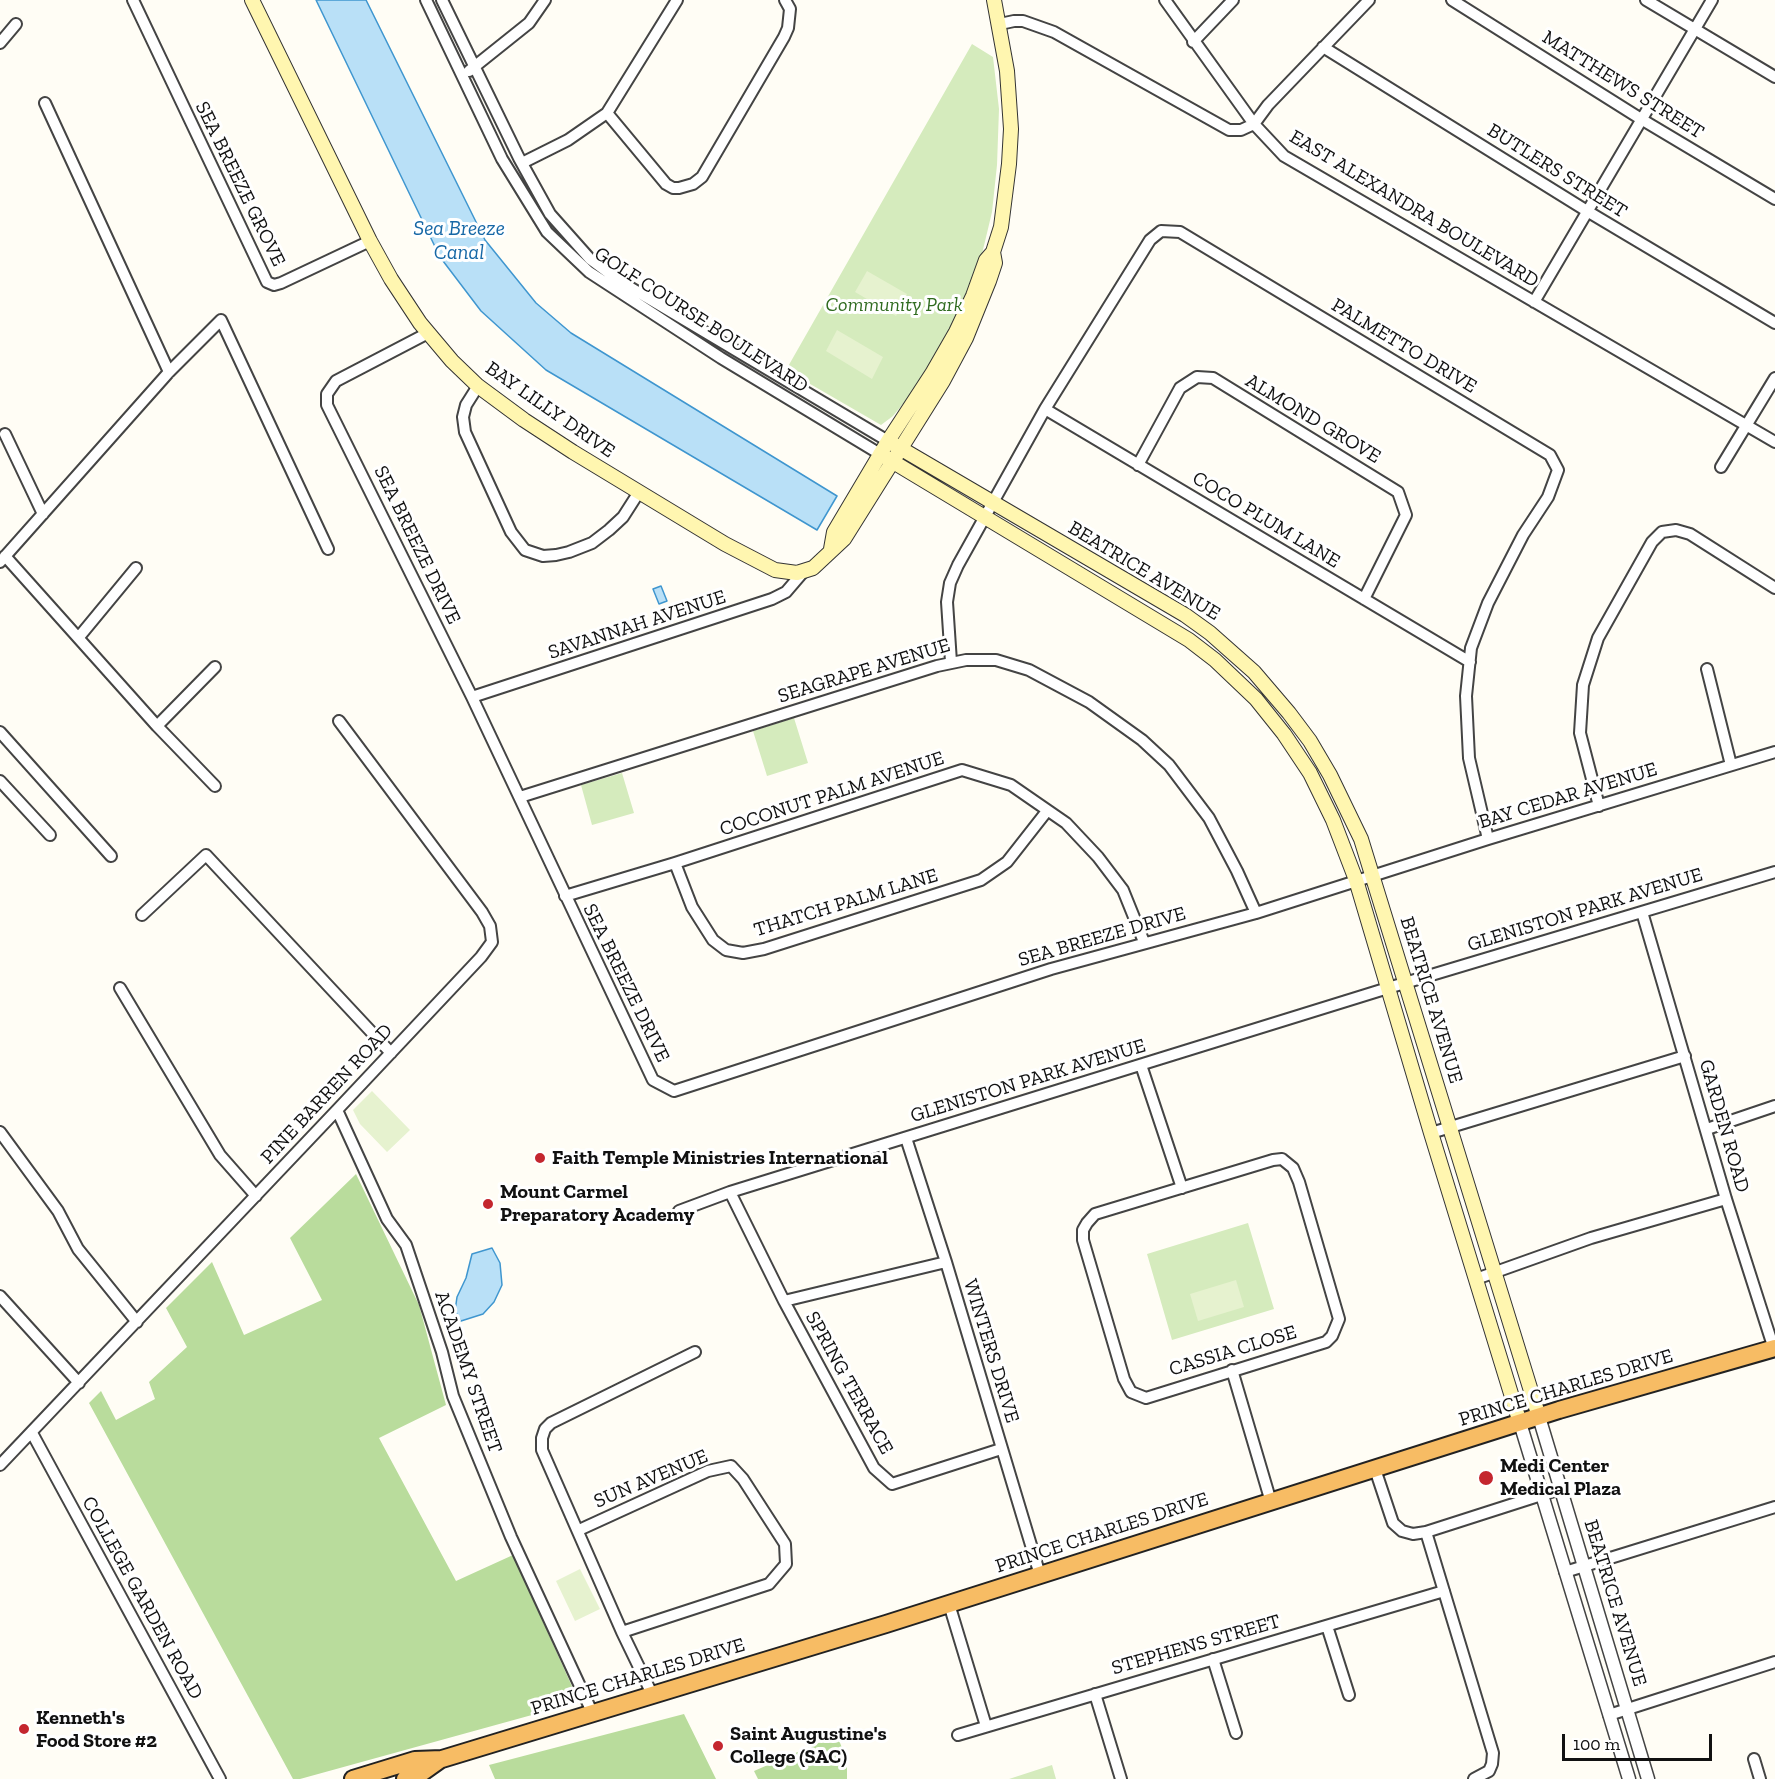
<!DOCTYPE html>
<style>
body{margin:0}
#map{position:relative;width:1775px;height:1779px;overflow:hidden;background:#fffdf5;font-family:"Zilla Slab",serif}
canvas{display:block}
.scale{position:absolute;left:1562px;top:1734px;width:150px;height:27px;box-sizing:border-box;border:3px solid #111;border-top:0;padding-left:8px;font-size:18px;line-height:21px;white-space:nowrap;color:#111;-webkit-text-stroke:4px #fff;paint-order:stroke}
</style>
<div id="map">
<canvas width="1775" height="1779"></canvas>
<div class="scale">100 m</div>
</div>
<script>
const g = document.querySelector('canvas').getContext('2d');
g.lineJoin = 'round';
function paint(path, color) {
  g.fillStyle = color;
  g.fill(path, 'evenodd');
}
function toPath(rows) {
  const path = new Path2D();
  for (const r of rows) {
    path.moveTo(r[0], r[1]);
    for (let i = 2; i < r.length; i += 2) path.lineTo(r[i], r[i + 1]);
  }
  return path;
}
function strokePath(path, color, width, dash) {
  g.strokeStyle = color;
  g.lineWidth = width;
  g.lineCap = dash ? 'butt' : 'round';
  g.setLineDash(dash || []);
  g.stroke(path);
}
function drawText(font, color, halo, rows, align = 'center') {
  g.font = font + ' "Zilla Slab",serif';
  g.lineWidth = 6;
  g.setLineDash([]);
  g.textBaseline = 'middle';
  g.strokeStyle = halo;
  g.fillStyle = color;
  for (const [text, x, y, turn = 0] of rows) {
    g.save();
    g.translate(x, y);
    g.rotate((+turn || 0) * Math.PI / 180);
    g.textAlign = isNaN(turn) ? turn : align;
    if (halo) g.strokeText(text, 0, 0);
    g.fillText(text, 0, 0);
    g.restore();
  }
}
const green = toPath([
 [972,44,993,57,999,109,997,165,992,212,982,254,966,299,948,335,907,399,893,416,881,425,786,370],
 [794,718,808,763,767,776,753,731],
 [622,773,634,813,592,825,581,785],
 [1248,1223,1274,1309,1172,1340,1147,1254],
 [1052,1765,1056,1779,1009,1779]
]);
const forest = toPath([
 [356,1174,419,1305,446,1405,379,1438,456,1581,513,1555,579,1702,300,1779,293,1779,89,1403,101,1391,116,1420,155,1399,149,1382,187,1347,166,1308,212,1262,244,1335,322,1300,290,1238],
 [684,1714,716,1779,495,1779,489,1765],
 [837,1735,847,1761,847,1779,758,1779,754,1771]
]);
const pitch = toPath([
 [867,271,907,294,896,316,855,292],
 [837,330,883,357,872,379,826,351],
 [372,1091,410,1130,387,1152,360,1124,353,1110],
 [1236,1280,1244,1307,1198,1321,1190,1294],
 [580,1569,600,1609,575,1621,556,1581]
]);
const water = toPath([
 [316,0,366,0,485,240,536,303,571,333,837,496,817,530,546,370,481,311,440,257,316,0],
 [661,586,667,601,659,604,653,589,661,586],
 [492,1248,500,1263,502,1285,494,1302,483,1314,461,1321,455,1311,457,1297,466,1278,472,1254,492,1248]
]);
const minor = toPath([
 [133,0,267,282,274,285,281,283,370,241],
 [426,0,502,159,547,232,589,272,721,358,880,454],
 [442,0,519,158,550,214,590,259,621,282,888,441],
 [1165,0,1254,124,1268,105,1369,0],
 [1452,0,1641,119,1775,199],
 [1646,0,1775,77],
 [1000,24,1014,21,1023,21,1054,32,1229,130,1241,130,1254,124,1284,156,1775,442],
 [1193,42,1233,0],
 [0,43,16,24],
 [1323,47,1587,211,1775,323],
 [469,71,529,23,545,0],
 [45,103,169,372],
 [607,113,666,184,673,188,679,188,693,184,702,177,784,37,788,28,790,9,785,0],
 [522,163,568,140,607,113,677,0],
 [1534,302,1712,0],
 [428,333,336,381,327,394,327,405,472,697,653,1080,674,1091,1051,969,1256,913,1488,839,1775,752],
 [478,386,466,405,463,417,465,432,511,532,525,550,543,556,556,555,569,552,592,543,609,530,623,517,639,492],
 [1045,409,1470,662],
 [5,434,43,514],
 [1138,465,1180,388,1197,377,1213,378,1398,492,1406,515,1364,599],
 [1721,467,1775,378],
 [5,556,157,726,215,786],
 [0,562,169,372,221,320,328,549],
 [79,637,136,568],
 [951,662,947,602,950,583,958,565,1045,409,1150,240,1161,231,1180,232,1550,455,1558,470,1548,497,1523,535,1488,603,1471,648,1466,696,1469,758,1488,839],
 [1707,669,1731,765],
 [472,697,772,599,786,592,804,571],
 [157,726,215,667],
 [0,732,111,856],
 [0,781,50,835],
 [520,797,937,666,966,660,996,660,1029,670,1089,702,1142,740,1169,765,1209,818,1237,871,1256,913],
 [1599,806,1580,733,1583,685,1598,638,1652,542,1662,532,1676,530,1690,534,1775,588],
 [675,863,692,907,713,940,726,950,743,953,764,949,981,880,1007,862,1047,811],
 [565,896,675,863,962,770,1011,785,1066,823,1098,857,1123,890,1144,942],
 [1642,912,1726,1199,1774,1349],
 [142,915,206,855,391,1053],
 [120,988,220,1155,256,1196],
 [1141,1065,1182,1188],
 [337,1110,387,1219,406,1245,442,1352,453,1396,511,1537,592,1712],
 [1707,1129,1775,1106],
 [0,1132,58,1211,78,1249,137,1322],
 [1431,1133,1685,1056],
 [906,1138,946,1262,1040,1575],
 [1282,1159,1293,1168,1299,1182,1339,1319,1332,1336,1326,1342,1146,1398,1131,1392,1124,1379,1083,1240,1083,1230,1087,1223,1095,1214,1273,1160,1282,1159],
 [730,1192,784,1301,874,1468,892,1484,1001,1449],
 [679,1211,730,1192,1388,988,1775,872],
 [1476,1279,1591,1238,1726,1199],
 [0,1296,79,1383],
 [784,1301,946,1262],
 [1232,1370,1271,1502],
 [32,1433,220,1779],
 [0,1465,337,1110,481,957,492,942,490,926,482,912,339,721],
 [1375,1469,1393,1523,1402,1531,1413,1534,1426,1532,1560,1489],
 [579,1530,708,1471,731,1466,743,1479,785,1544,786,1564,769,1584,622,1632],
 [1426,1532,1493,1753,1492,1764,1489,1771,1474,1779],
 [1565,1572,1775,1507],
 [949,1604,986,1726],
 [1327,1626,1349,1695],
 [1213,1659,1236,1733],
 [652,1694,622,1632,542,1450,542,1438,545,1429,551,1423,695,1352],
 [1095,1694,1121,1779],
 [1609,1715,1775,1662],
 [958,1735,1444,1591],
 [1754,1759,1760,1779]
]);
const tertiary = toPath([
 [1539,1417,1648,1779],
 [1520,1423,1629,1779]
]);
const secondary = toPath([
 [252,0,370,241,391,279,420,323,452,361,478,386,524,420,573,452,725,544,775,570,797,573,813,568,844,539,943,381,966,338,989,281,995,263,993,252],
 [888,441,1185,615,1210,633,1254,672,1289,713,1310,741,1330,775,1361,839,1539,1417],
 [880,454,1189,640,1215,660,1256,699,1284,734,1310,773,1333,820,1356,880,1431,1133,1520,1423],
 [831,549,834,532,888,441,933,372,956,332,973,296,986,260,993,252,1001,227,1009,164,1011,129,1007,71,994,0]
]);
const trunk = toPath([
 [353,1779,415,1760,442,1759,886,1624,1559,1410,1775,1348],
 [405,1779,420,1774,441,1759]
]);
const markers = [
 [540,1158,6,"#c4262e"],
 [488,1204,6,"#c4262e"],
 [1486,1478,8,"#c4262e"],
 [24,1729,6,"#c4262e"],
 [718,1746,6,"#c4262e"]
];
const streetNames = [
 ["MATTHEWS STREET",1623,85,32],
 ["BUTLERS STREET",1557,171,32],
 ["SEA BREEZE GROVE",240,184,64],
 ["EAST ALEXANDRA BOULEVARD",1414,209,31],
 ["GOLF COURSE BOULEVARD",701,320,33],
 ["PALMETTO DRIVE",1404,346,31],
 ["BAY LILLY DRIVE",550,410,35],
 ["ALMOND GROVE",1313,419,31],
 ["COCO PLUM LANE",1266,520,31],
 ["SEA BREEZE DRIVE",417,545,64],
 ["BEATRICE AVENUE",1144,571,31],
 ["SAVANNAH AVENUE",637,625,-18],
 ["SEAGRAPE AVENUE",864,671,-17],
 ["COCONUT PALM AVENUE",832,794,-18],
 ["BAY CEDAR AVENUE",1568,796,-17],
 ["THATCH PALM LANE",846,903,-17],
 ["GLENISTON PARK AVENUE",1585,910,-17],
 ["SEA BREEZE DRIVE",1102,937,-16],
 ["SEA BREEZE DRIVE",626,983,64],
 ["BEATRICE AVENUE",1431,1000,73],
 ["GLENISTON PARK AVENUE",1028,1081,-17],
 ["PINE BARREN ROAD",327,1094,-47],
 ["GARDEN ROAD",1724,1126,74],
 ["WINTERS DRIVE",991,1351,73],
 ["CASSIA CLOSE",1233,1351,-17],
 ["ACADEMY STREET",468,1372,71],
 ["SPRING TERRACE",849,1383,61],
 ["PRINCE CHARLES DRIVE",1566,1388,-17],
 ["SUN AVENUE",651,1479,-23],
 ["PRINCE CHARLES DRIVE",1102,1533,-18],
 ["COLLEGE GARDEN ROAD",142,1598,61],
 ["BEATRICE AVENUE",1615,1603,73],
 ["STEPHENS STREET",1196,1645,-16],
 ["PRINCE CHARLES DRIVE",638,1677,-17]
];
const parkNames = [
 ["Community Park",894,305]
];
const poiNames = [
 ["Faith Temple Ministries International",552,1158],
 ["Mount Carmel",500,1192],
 ["Preparatory Academy",500,1215],
 ["Medi Center",1500,1466],
 ["Medical Plaza",1500,1489],
 ["Kenneth's",36,1718],
 ["Food Store #2",36,1741],
 ["Saint Augustine's",730,1734],
 ["College (SAC)",730,1757]
];
const waterNames = [
 ["Sea Breeze",459,229],
 ["Canal",459,253]
];
paint(green, '#d5ebbd');
paint(forest, '#b9dc9c');
paint(pitch, '#e6f2cf');
paint(water, '#b9e0f7');
strokePath(water, '#3f96cf', 1.5);
strokePath(minor, '#444', 14);
strokePath(tertiary, '#444', 15);
strokePath(secondary, '#333', 16);
strokePath(trunk, '#222', 20);
strokePath(minor, '#fff', 10);
strokePath(tertiary, '#fff', 12);
strokePath(secondary, '#fff6b0', 14);
strokePath(trunk, '#f7bc64', 16);
for (const [x, y, r, color] of markers) {
  const dot = new Path2D();
  dot.arc(x, y, r, 0, 2 * Math.PI);
  g.fillStyle = color;
  g.fill(dot);
  strokePath(dot, '#fff', 2);
}
drawText('20px', '#111', '#fff', streetNames);
drawText('italic 20px', '#2f6b1f', '#fff', parkNames);
drawText('bold 20px', '#111', '#fff', poiNames, 'left');
drawText('italic 21px', '#1768a6', '#fff', waterNames);
</script>
